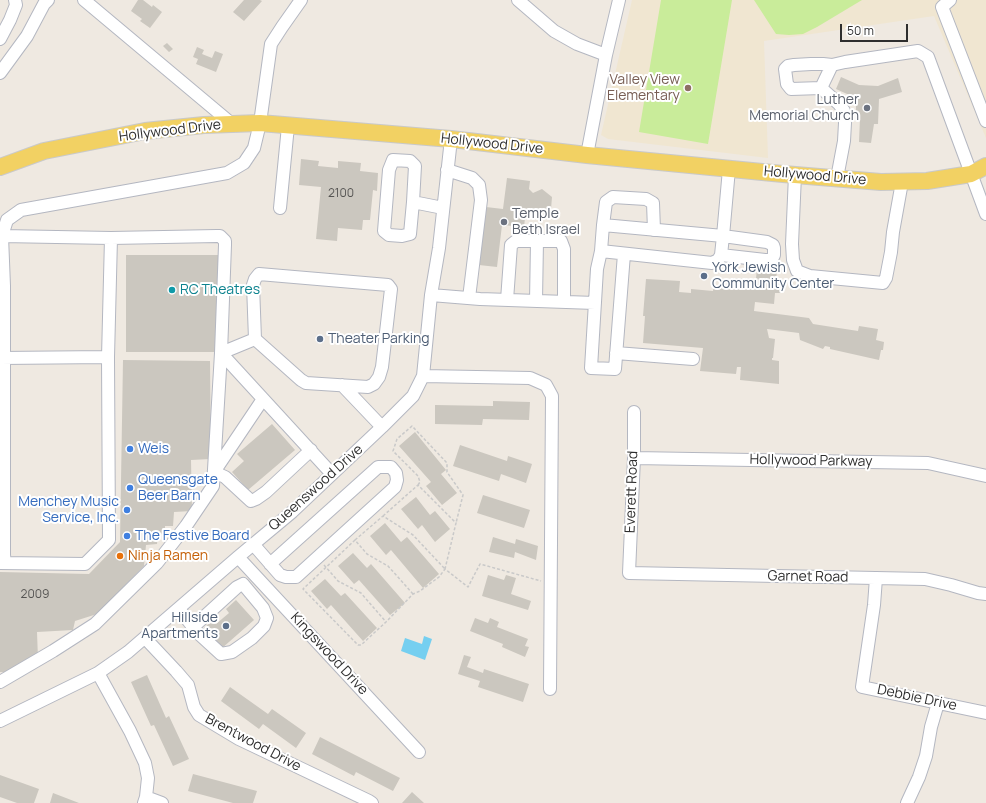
<!DOCTYPE html>
<style>
body{margin:0}
#map{position:relative;width:986px;height:803px;overflow:hidden;background:#efe9e1;font-family:Manrope,sans-serif}
canvas{display:block}
.scale{position:absolute;left:840px;top:24px;width:68px;height:18px;box-sizing:border-box;border:2px solid #2e2e2e;border-top:0;padding-left:5px;font-size:12px;line-height:14px;white-space:nowrap;color:#2e2e2e;-webkit-text-stroke:3px #fff;paint-order:stroke}
</style>
<div id="map">
<canvas width="986" height="803"></canvas>
<div class="scale">50 m</div>
</div>
<script>
const g = document.querySelector('canvas').getContext('2d');
g.lineJoin = 'round';
function paint(path, color) {
  g.fillStyle = color;
  g.fill(path, 'evenodd');
}
function toPath(rows) {
  const path = new Path2D();
  for (const r of rows) {
    path.moveTo(r[0], r[1]);
    for (let i = 2; i < r.length; i += 2) path.lineTo(r[i], r[i + 1]);
  }
  return path;
}
function strokePath(path, color, width, dash) {
  g.strokeStyle = color;
  g.lineWidth = width;
  g.lineCap = dash ? 'butt' : 'round';
  g.setLineDash(dash || []);
  g.stroke(path);
}
function drawText(font, color, halo, rows, align = 'center') {
  g.font = font + ' Manrope,sans-serif';
  g.lineWidth = 4;
  g.setLineDash([]);
  g.textBaseline = 'middle';
  g.strokeStyle = halo;
  g.fillStyle = color;
  for (const [text, x, y, turn = 0] of rows) {
    g.save();
    g.translate(x, y);
    g.rotate((+turn || 0) * Math.PI / 180);
    g.textAlign = isNaN(turn) ? turn : align;
    if (halo) g.strokeText(text, 0, 0);
    g.fillText(text, 0, 0);
    g.restore();
  }
}
const education = toPath([
 [632,0,986,0,986,138,934,16,764,41,768,158,608,139,601,135]
]);
const pitch = toPath([
 [661,0,732,0,708,144,639,132],
 [754,0,862,0,817,27,803,34,789,35,776,34]
]);
const water = toPath([
 [424,636,432,639,425,660,401,651,405,638,422,644]
]);
const building = toPath([
 [138,0,143,0,152,7,153,5,162,12,150,28,140,21,142,19,131,11],
 [244,0,260,0,262,1,244,21,233,12],
 [167,43,173,49,169,52,163,46],
 [197,47,204,50,202,54,212,58,215,51,223,54,216,72,196,64,198,59,193,57],
 [841,77,859,85,878,86,898,78,902,92,879,99,878,124,874,124,871,143,859,142,860,118,856,118,856,98,836,89],
 [301,159,319,161,318,166,338,168,338,161,361,163,360,171,378,173,377,191,373,190,370,220,363,220,362,230,338,228,337,241,316,239,321,187,299,185],
 [507,178,530,181,529,189,533,193,542,189,552,197,551,209,539,215,532,209,530,219,525,218,524,227,502,225,497,267,479,265,486,207,503,209],
 [126,255,218,255,218,325,216,325,216,352,126,352],
 [757,268,777,270,776,281,784,282,783,293,775,293,774,304,755,302,754,311,809,318,813,324,858,331,859,326,878,329,876,340,884,342,883,350,881,350,879,360,830,349,830,347,825,346,823,349,800,340,799,333,767,329,769,338,775,339,773,358,772,358,772,360,779,361,779,384,740,380,741,367,737,367,736,374,700,371,703,348,643,343,645,316,643,316,646,279,680,281,679,292,691,293,691,289,713,291,714,285,729,287,730,278,751,279,750,289,755,289],
 [123,360,210,361,211,459,191,460,192,511,174,512,173,526,165,526,165,534,158,533,157,544,146,545,144,566,97,614,75,621,73,630,37,632,38,659,14,673,0,672,0,572,89,574,120,542],
 [493,401,530,402,529,420,483,419,482,425,435,424,435,405,493,406],
 [272,424,295,450,248,490,232,472,244,461,237,454],
 [415,432,446,470,441,474,457,493,442,505,426,486,431,482,399,446],
 [460,445,507,461,508,456,532,464,526,483,501,474,499,481,453,466],
 [483,495,530,510,524,528,477,513],
 [416,497,430,515,435,511,450,529,435,542,422,525,418,529,401,509],
 [385,523,401,542,407,537,439,574,423,588,391,550,386,555,370,536],
 [493,537,515,544,516,539,538,546,536,560,515,552,514,558,489,552],
 [353,553,367,568,371,564,405,603,390,615,359,580,354,584,338,566],
 [488,575,504,580,506,575,516,578,511,594,531,601,528,610,482,596],
 [325,579,341,596,345,593,377,628,363,641,331,605,327,609,311,591],
 [236,600,254,620,221,649,203,629,213,620,216,624,229,613,226,609],
 [475,618,488,623,490,618,499,622,497,627,528,639,525,646,529,647,525,657,502,647,503,644,470,631],
 [464,655,471,657,467,667,483,673,484,669,529,684,523,702,478,687,480,681,458,674],
 [147,675,166,718,169,716,189,759,173,766,154,725,151,726,131,682],
 [230,687,268,714,272,709,306,733,296,748,263,724,259,729,221,701],
 [320,737,400,778,393,791,356,772,354,776,312,754],
 [193,774,257,791,253,803,233,803,188,791],
 [0,775,39,789,34,803,17,803,0,797],
 [412,792,424,803,402,803],
 [53,793,79,803,50,803]
]);
const path = toPath([
 [418,485,420,482,418,476,393,451,397,439,412,426,447,463,447,472,463,495,456,523],
 [383,516,418,485,456,523,445,569],
 [355,540,383,516,413,535,445,569],
 [324,565,338,581,361,593,386,622],
 [413,594,388,566,367,554,355,540,303,589,358,645,361,645,386,622,413,594,420,591,439,577,445,569,468,587,480,564,541,581]
]);
const minor = toPath([
 [84,0,232,124],
 [518,0,554,31,577,44,606,55],
 [950,0,942,7,986,121],
 [0,39,10,20,16,5,15,0],
 [0,73,27,36,44,4,48,0],
 [821,88,791,89,787,84,785,69,788,66,794,65,811,64,823,64,832,65],
 [587,155,606,55,619,0],
 [447,170,472,178,479,185,481,200,469,298],
 [795,175,792,244,793,260,797,271,810,276,883,283,886,278,891,252,893,232,902,182],
 [837,178,844,141,845,123,844,111,839,104,821,88,832,65,845,62,918,51,928,57,986,214],
 [413,202,410,234,402,236,389,235,384,231,389,170,393,160,410,161,415,166,413,202,443,208],
 [280,208,288,126],
 [603,225,606,202,613,197,646,199,653,203,654,230],
 [111,238,217,236,220,236,225,241,225,245,221,353,332,474],
 [601,251,597,269,591,368,615,369,624,254],
 [721,255,765,260,769,260,772,259,774,255,774,248,773,245,767,242,723,236,603,225,601,251,712,263,718,260,721,255,723,236,729,169],
 [259,274,388,285,391,289,382,367,379,377,374,384,368,387,306,383,301,380,255,339,253,285,255,279,259,274],
 [431,295,480,299,595,303],
 [507,300,511,245,516,241,561,241,564,249,564,301],
 [536,301,537,241],
 [616,353,693,359],
 [0,358,108,357],
 [423,376,530,378,546,385,552,396,550,689],
 [342,385,382,427],
 [263,399,214,472,225,477,251,501,256,499,266,492,311,450],
 [634,412,634,458,629,573,925,579,951,585,978,593,986,594],
 [634,458,928,463,986,476],
 [253,544,280,575,286,577,296,577,395,487,397,480,396,473,391,467,378,467,270,564],
 [238,557,419,752],
 [0,563,85,564,109,540,108,357,111,238,2,236],
 [5,563,4,555,4,286,2,236,7,220,21,210,227,173,244,163,254,148,260,123,271,44,282,27,301,0],
 [876,578,874,605,862,687,986,713],
 [179,609,197,632,221,654,232,652,252,638,264,626,267,618,263,608,243,584,237,587,193,627],
 [145,638,176,671,188,685,194,707,199,715,239,739,369,801,372,803],
 [98,673,130,731,145,763,148,778,146,797,144,803],
 [0,682,53,651,95,624,157,563,186,526,213,486,221,353,255,339],
 [0,721,98,673,128,652,238,557,292,512,382,427,413,396,423,376,431,295,439,248,451,139],
 [146,797,162,803],
 [907,803,919,777,926,756,931,727,938,703]
]);
const major = toPath([
 [0,167,44,151,145,131,204,125,260,123,451,139,587,155,783,174,881,182,927,181,971,174,986,166]
]);
const markers = [
 [688,88,4,"#8d6e63"],
 [867,108,4,"#6b7280"],
 [504,222,4,"#6b7280"],
 [704,276,4,"#5c6f8a"],
 [172,290,4,"#0f9aa8"],
 [320,339,4,"#5c6f8a"],
 [130,449,4,"#3f7fe0"],
 [130,488,4,"#3f7fe0"],
 [127,510,4,"#3f7fe0"],
 [127,536,4,"#3f7fe0"],
 [120,556,4,"#e8710a"],
 [226,626,4,"#5c6f8a"]
];
const numberNames = [
 ["2100",341,194],
 ["2009",35,595]
];
const educationNames = [
 ["Valley View",680,80],
 ["Elementary",680,96]
];
const worshipNames = [
 ["Luther",859,100],
 ["Memorial Church",859,116],
 ["Temple",512,214,"left"],
 ["Beth Israel",512,230,"left"]
];
const streetNames = [
 ["Hollywood Drive",170,131,-7],
 ["Hollywood Drive",492,144,6],
 ["Hollywood Drive",815,176,5],
 ["Hollywood Parkway",811,461,1],
 ["Queenswood Drive",316,488,-42],
 ["Everett Road",632,492,-88],
 ["Garnet Road",808,577,1],
 ["Kingswood Drive",329,654,47],
 ["Debbie Drive",917,698,12],
 ["Brentwood Drive",253,743,28]
];
const serviceNames = [
 ["York Jewish",712,268],
 ["Community Center",712,284],
 ["Theater Parking",328,339],
 ["Hillside",218,618,"right"],
 ["Apartments",218,634,"right"]
];
const cultureNames = [
 ["RC Theatres",180,290]
];
const shopNames = [
 ["Weis",138,449],
 ["Queensgate",138,480],
 ["Beer Barn",138,496],
 ["Menchey Music",119,502,"right"],
 ["Service, Inc.",119,518,"right"],
 ["The Festive Board",135,536]
];
const foodNames = [
 ["Ninja Ramen",128,556]
];
paint(education, '#f0e6d1');
paint(pitch, '#c9ec9a');
paint(water, '#75cff0');
paint(building, '#cbc7bf');
strokePath(minor, '#b4b7c1', 14);
strokePath(major, '#c9c9c9', 18);
strokePath(path, '#c9c9c9', 1.5, [3, 2]);
strokePath(minor, '#fff', 12);
strokePath(major, '#f2d163', 16);
for (const [x, y, r, color] of markers) {
  const dot = new Path2D();
  dot.arc(x, y, r, 0, 2 * Math.PI);
  g.fillStyle = color;
  g.fill(dot);
  strokePath(dot, '#fff', 1.5);
}
drawText('12px', '#555452', null, numberNames);
drawText('14px', '#785e54', '#fff', educationNames, 'right');
drawText('14px', '#5b616d', '#fff', worshipNames, 'right');
drawText('14px', '#2e2e2e', '#fff', streetNames);
drawText('14px', '#4e5e75', '#fff', serviceNames, 'left');
drawText('14px', '#0d838f', '#fff', cultureNames, 'left');
drawText('14px', '#366cbe', '#fff', shopNames, 'left');
drawText('14px', '#c56008', '#fff', foodNames, 'left');
</script>
